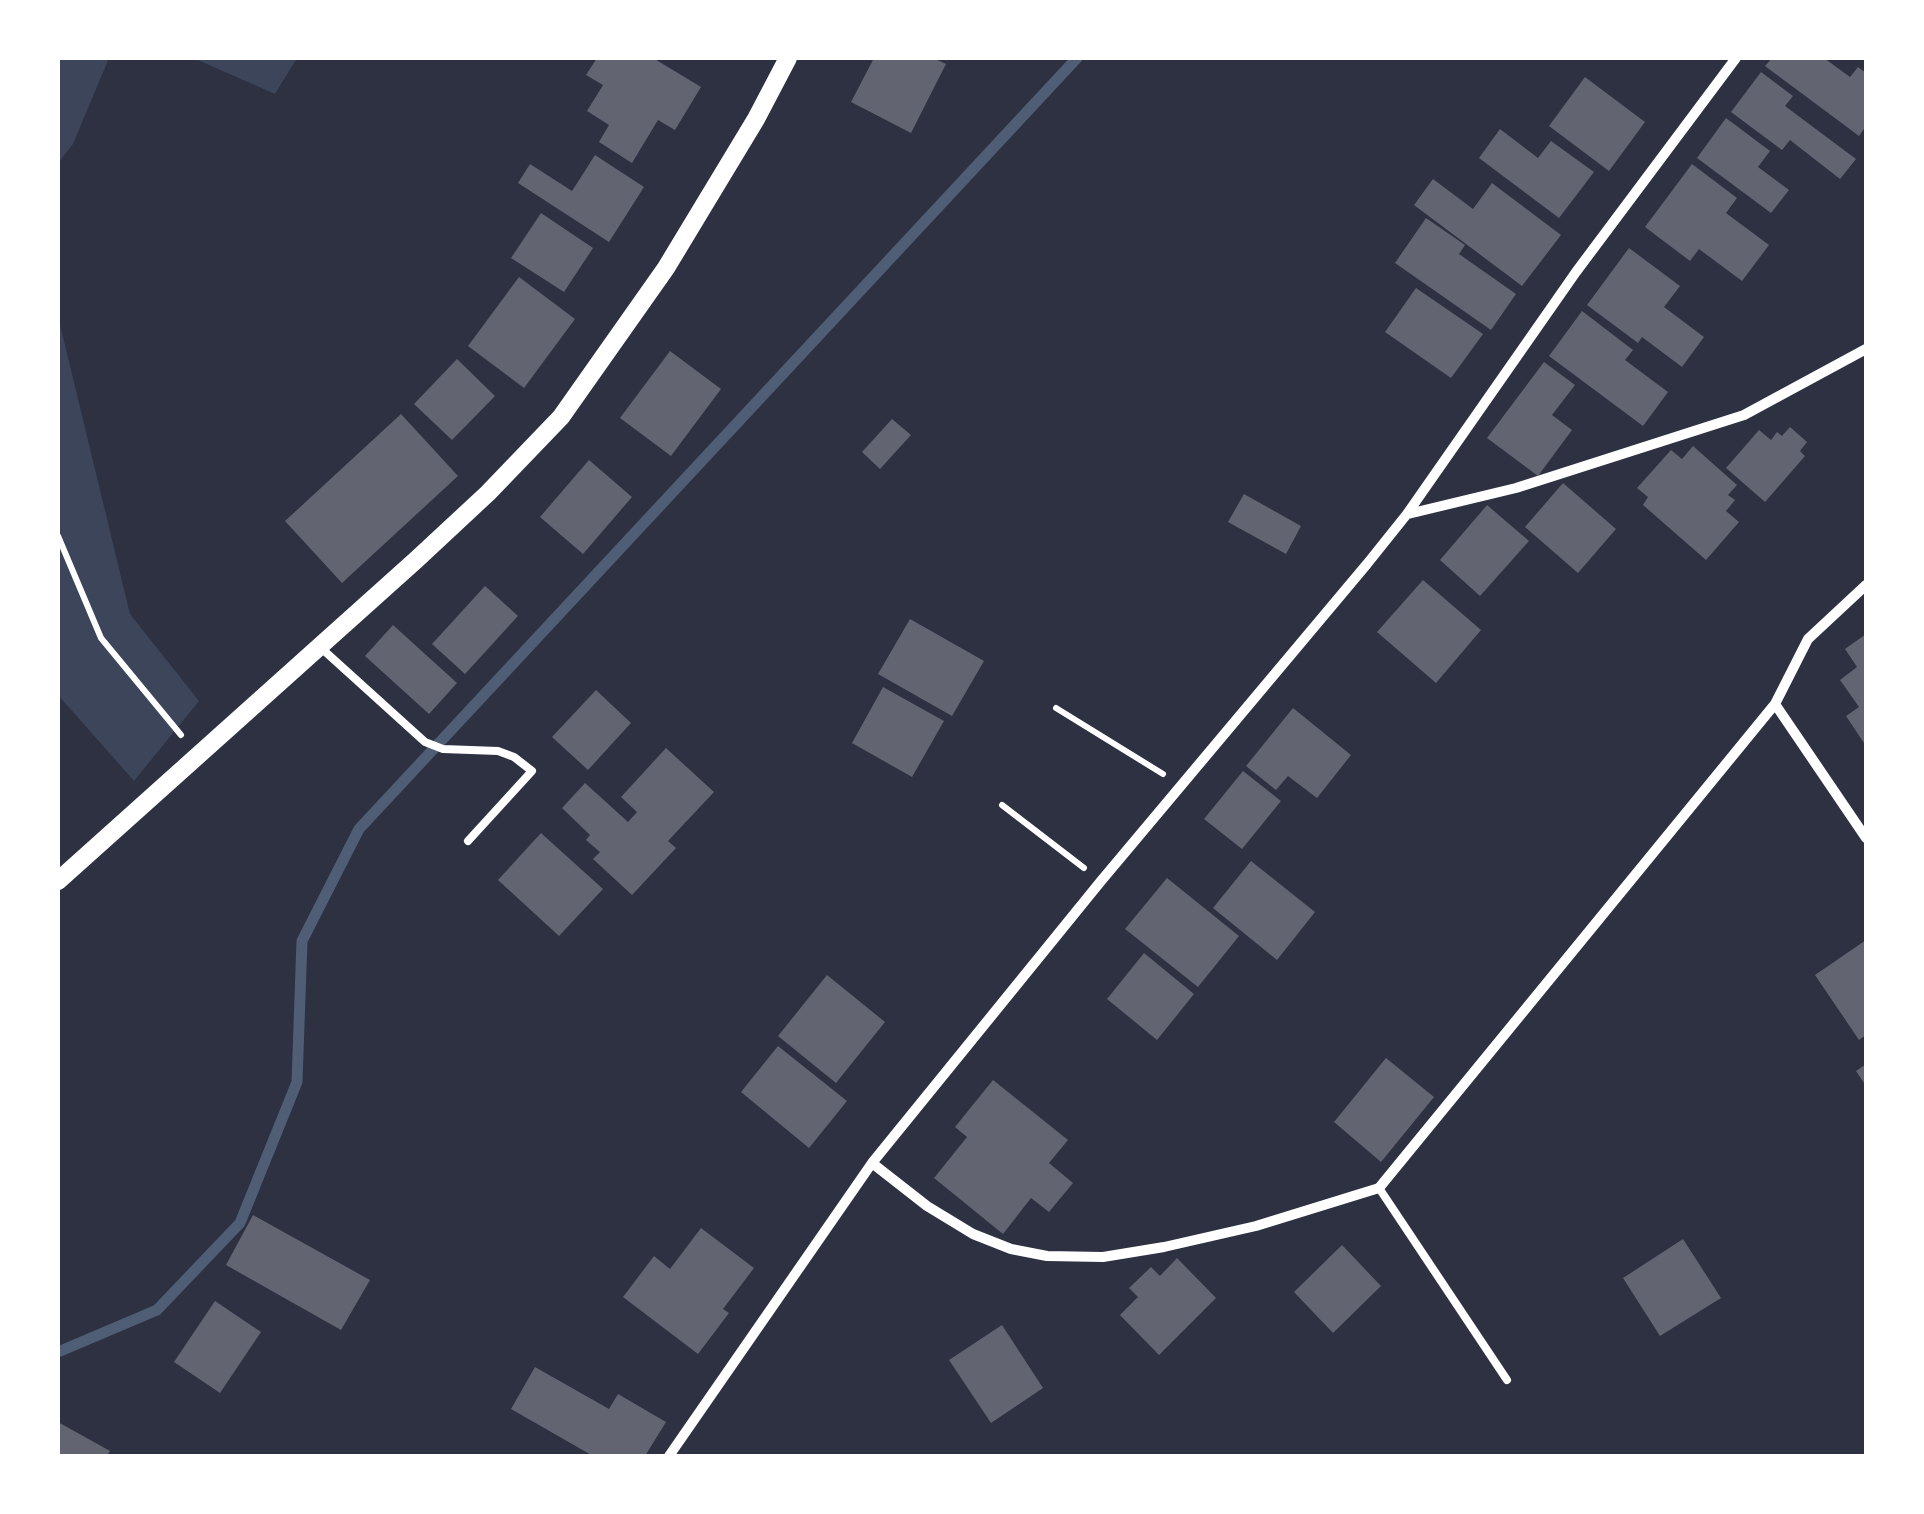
<!DOCTYPE html>
<style>
body{margin:0}
#map{position:relative;width:1924px;height:1514px;overflow:hidden;background:#2d3142;font-family:"Work Sans",sans-serif}
canvas{display:block}
.frame{position:absolute;inset:0;border:60px solid #fff;pointer-events:none}
</style>
<div id="map">
<canvas width="1924" height="1514"></canvas>
<div class="frame"></div>
</div>
<script>
const g = document.querySelector('canvas').getContext('2d');
g.lineJoin = 'round';
function paint(path, color) {
  g.fillStyle = color;
  g.fill(path, 'evenodd');
}
function toPath(rows) {
  const path = new Path2D();
  for (const r of rows) {
    path.moveTo(r[0], r[1]);
    for (let i = 2; i < r.length; i += 2) path.lineTo(r[i], r[i + 1]);
  }
  return path;
}
function strokePath(path, color, width, dash) {
  g.strokeStyle = color;
  g.lineWidth = width;
  g.lineCap = dash ? 'butt' : 'round';
  g.setLineDash(dash || []);
  g.stroke(path);
}
const green = toPath([
 [58,58,109,58,73,144,58,163],
 [193,58,297,58,275,94],
 [58,316,130,614,199,701,134,781,58,695]
]);
const stream = toPath([
 [58,1352,157,1310,240,1223,297,1082,302,941,359,829,1077,58]
]);
const building = toPath([
 [597,58,653,58,701,87,675,130,658,120,632,163,599,142,609,125,587,111,603,85,586,75],
 [874,58,933,58,946,64,911,133,851,102],
 [1772,58,1824,58,1850,77,1858,67,1866,73,1866,126,1859,136,1765,66],
 [1761,72,1793,96,1785,106,1856,159,1840,179,1790,140,1782,150,1731,112],
 [1585,77,1645,122,1609,171,1549,126],
 [1726,118,1770,151,1758,167,1789,190,1771,213,1697,158],
 [1500,129,1538,158,1551,141,1594,172,1559,218,1479,158],
 [595,155,644,187,609,242,518,183,530,164,572,191],
 [1692,164,1737,198,1726,213,1769,245,1742,281,1699,249,1690,261,1645,227],
 [1433,179,1473,209,1492,183,1561,235,1522,286,1414,205],
 [541,213,593,248,564,292,511,258],
 [1426,218,1465,245,1459,254,1516,294,1491,330,1395,263],
 [1629,248,1680,286,1664,307,1704,337,1682,367,1642,337,1638,343,1587,305],
 [519,277,575,319,524,388,468,346],
 [1416,288,1483,334,1451,378,1385,332],
 [1582,311,1633,350,1625,360,1668,392,1643,426,1549,356],
 [670,351,721,389,671,456,620,418],
 [457,359,495,396,452,440,414,404],
 [1544,362,1575,385,1552,415,1572,430,1538,476,1487,438],
 [401,414,458,476,342,583,285,521],
 [892,419,911,435,880,469,862,452],
 [1790,427,1807,442,1800,451,1805,456,1765,502,1726,468,1759,430,1771,440,1777,432,1782,436],
 [1693,446,1737,485,1728,495,1735,500,1726,511,1739,522,1706,560,1643,505,1648,497,1637,488,1671,450,1682,459],
 [589,460,632,497,583,554,540,517],
 [1563,483,1616,529,1578,573,1525,527],
 [1244,494,1301,526,1286,554,1228,522],
 [1487,505,1529,541,1480,596,1440,560],
 [1423,580,1481,630,1436,683,1377,632],
 [485,586,518,616,465,674,432,644],
 [910,619,984,661,952,716,878,674],
 [393,625,457,683,429,714,365,656],
 [1866,634,1866,746,1846,716,1859,707,1840,680,1857,667,1845,649],
 [883,687,944,721,912,777,852,743],
 [596,690,631,723,588,770,552,737],
 [1293,708,1351,755,1317,798,1288,776,1276,790,1246,766],
 [666,748,714,792,668,841,676,848,632,895,593,859,600,852,586,840,590,835,562,808,585,783,628,822,637,812,621,797],
 [1243,771,1281,801,1242,849,1204,819],
 [541,833,603,889,559,936,498,880],
 [1251,861,1315,912,1277,960,1213,908],
 [1167,878,1239,936,1198,987,1125,929],
 [1866,940,1866,1035,1859,1040,1815,975],
 [1144,953,1194,994,1157,1040,1107,999],
 [827,975,885,1022,836,1083,778,1036],
 [778,1046,847,1101,809,1148,741,1092],
 [1386,1058,1434,1097,1381,1162,1334,1122],
 [1866,1064,1866,1086,1856,1071],
 [993,1080,1068,1140,1049,1163,1073,1183,1049,1212,1031,1198,1003,1234,934,1178,967,1137,955,1127],
 [253,1215,370,1280,341,1330,226,1265],
 [701,1228,754,1268,723,1309,729,1313,698,1354,623,1297,654,1256,670,1269],
 [1683,1239,1721,1298,1660,1336,1623,1278],
 [1342,1245,1381,1286,1333,1333,1294,1292],
 [1177,1258,1216,1298,1159,1355,1120,1315,1138,1297,1129,1288,1151,1267,1160,1276],
 [215,1301,261,1332,220,1393,174,1362],
 [1002,1325,1043,1388,991,1423,949,1360],
 [535,1367,609,1409,618,1394,666,1422,645,1456,593,1456,511,1409],
 [58,1422,110,1451,107,1456,58,1456]
]);
const path = toPath([
 [58,536,101,638,181,735],
 [1056,708,1163,774],
 [1002,805,1084,868]
]);
const service = toPath([
 [320,647,425,742,443,749,498,751,514,757,532,771,468,841],
 [1379,1188,1507,1380]
]);
const minor = toPath([
 [1408,514,1516,488,1744,415,1866,349],
 [1775,704,1866,838],
 [872,1163,927,1206,973,1234,1011,1249,1047,1256,1103,1257,1164,1247,1256,1226,1379,1188,1775,704,1808,639,1866,585],
 [669,1456,872,1163,1101,881,1367,564,1407,514,1576,272,1736,58]
]);
const tertiary = toPath([
 [58,881,416,560,488,493,561,417,666,268,756,119,788,58]
]);
paint(green, '#3c4559');
strokePath(stream, '#4f5d75', 11);
paint(building, '#626471');
strokePath(path, '#fff', 6);
strokePath(service, '#fff', 8);
strokePath(minor, '#fff', 10);
strokePath(tertiary, '#fff', 18);
</script>
